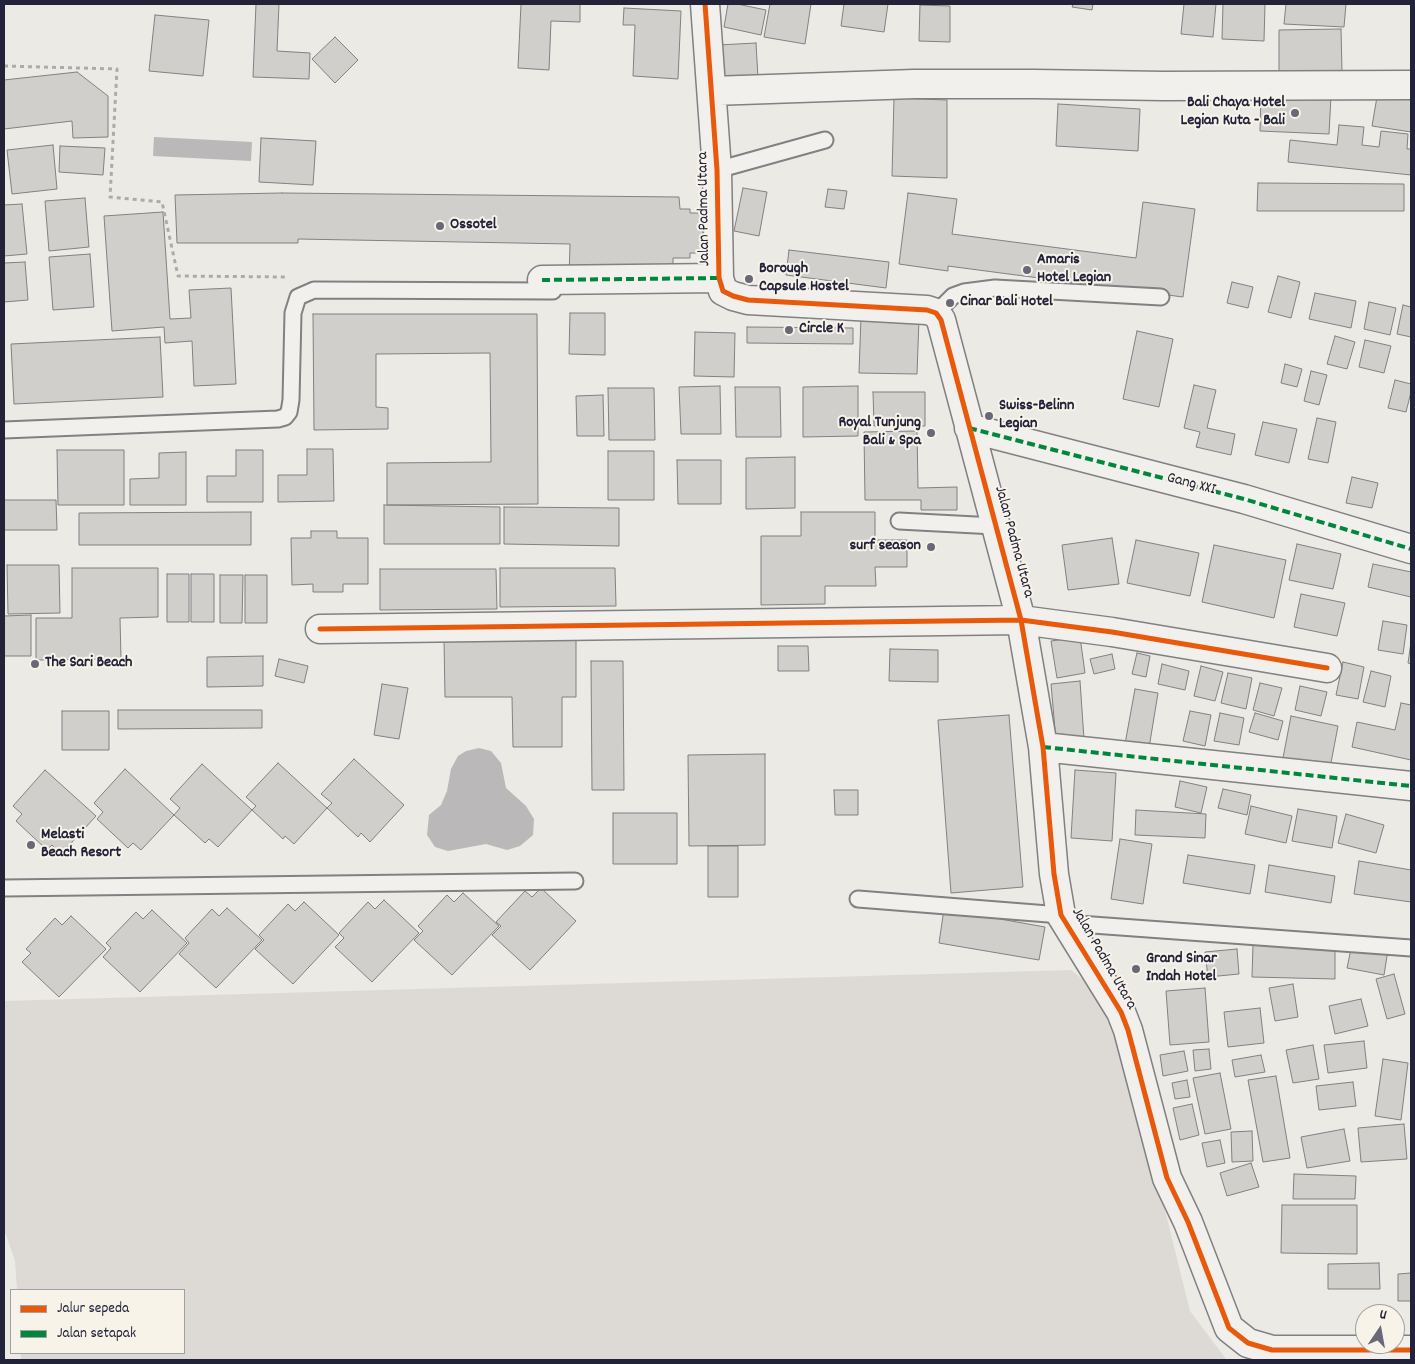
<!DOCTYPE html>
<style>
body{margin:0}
#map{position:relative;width:1415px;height:1364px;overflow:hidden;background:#ebeae4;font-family:Dekko,sans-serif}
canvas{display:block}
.frame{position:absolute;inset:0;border:5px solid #22223b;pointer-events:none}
.legend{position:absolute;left:10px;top:1289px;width:175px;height:65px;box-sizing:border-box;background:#f7f3e8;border:1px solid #a29fa3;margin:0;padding:6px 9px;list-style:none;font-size:15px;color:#22223b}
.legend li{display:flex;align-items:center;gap:10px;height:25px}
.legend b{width:25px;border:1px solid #a29fa3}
.north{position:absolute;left:1355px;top:1304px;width:50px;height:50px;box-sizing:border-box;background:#f7f3e8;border:1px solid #a29fa3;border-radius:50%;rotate:12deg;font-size:14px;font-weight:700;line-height:20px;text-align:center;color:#22223b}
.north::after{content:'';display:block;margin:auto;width:18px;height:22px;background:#686876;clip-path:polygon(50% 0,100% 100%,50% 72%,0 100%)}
</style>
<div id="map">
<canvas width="1415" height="1364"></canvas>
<div class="frame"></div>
<ul class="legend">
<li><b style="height:6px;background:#e8590c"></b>Jalur sepeda</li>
<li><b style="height:6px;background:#00873e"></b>Jalan setapak</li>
</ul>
<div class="north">U</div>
</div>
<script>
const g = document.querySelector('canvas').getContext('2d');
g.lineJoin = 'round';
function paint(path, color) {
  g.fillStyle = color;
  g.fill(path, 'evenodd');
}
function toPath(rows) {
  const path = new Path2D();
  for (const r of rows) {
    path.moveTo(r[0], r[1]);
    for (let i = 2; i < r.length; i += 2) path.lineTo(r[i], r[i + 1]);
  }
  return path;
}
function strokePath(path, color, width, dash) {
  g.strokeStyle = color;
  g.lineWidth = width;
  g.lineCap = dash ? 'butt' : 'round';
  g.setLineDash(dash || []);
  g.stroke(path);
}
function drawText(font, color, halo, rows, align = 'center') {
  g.font = font + ' Dekko,sans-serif';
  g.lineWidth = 4;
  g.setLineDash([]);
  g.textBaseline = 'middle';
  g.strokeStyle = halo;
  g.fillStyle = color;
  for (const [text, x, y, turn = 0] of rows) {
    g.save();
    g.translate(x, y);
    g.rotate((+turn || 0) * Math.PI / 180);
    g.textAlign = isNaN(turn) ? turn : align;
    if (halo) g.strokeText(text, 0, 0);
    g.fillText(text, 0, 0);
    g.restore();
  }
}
const green = toPath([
 [1071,970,1114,1005,1190,1311,1226,1359,21,1360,21,1353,184,1353,184,1290,17,1290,15,1261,4,1229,4,1001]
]);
const water = toPath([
 [154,137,252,142,251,161,153,156],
 [479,748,491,751,501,763,506,788,526,806,534,819,533,835,520,846,507,850,486,844,448,851,435,847,427,835,429,815,441,805,447,791,451,769,458,756,466,751]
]);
const building = toPath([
 [256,4,279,4,277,51,310,53,309,79,253,77,256,4],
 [521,4,580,4,580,22,551,21,549,70,518,68,521,4],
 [728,4,737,4,766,10,761,35,724,27,728,4],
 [770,4,811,4,805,44,764,37,770,4],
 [844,4,888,4,884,32,841,26,844,4],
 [1073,4,1093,4,1092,10,1072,7,1073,4],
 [1184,4,1216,4,1213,37,1181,34,1184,4],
 [1223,4,1265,4,1264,41,1222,39,1223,4],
 [1286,4,1346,4,1344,27,1284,24,1286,4],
 [920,5,950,6,950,42,919,41,920,5],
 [624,8,681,11,678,79,633,76,635,25,623,25,624,8],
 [155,15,209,20,203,76,149,71,155,15],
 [1341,29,1342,72,1279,72,1279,30,1341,29],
 [335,37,358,60,335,83,312,59,335,37],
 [756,43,758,78,722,79,718,45,756,43],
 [77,72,108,96,108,137,73,138,72,121,4,129,4,80,77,72],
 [1378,91,1411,96,1411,132,1372,126,1378,91],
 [1261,92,1331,96,1329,134,1260,131,1261,92],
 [894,98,947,100,947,178,892,176,894,98],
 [1058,104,1140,109,1138,151,1056,146,1058,104],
 [1339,125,1364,127,1362,145,1379,147,1381,131,1408,134,1407,149,1411,149,1411,175,1288,162,1290,140,1337,145,1339,125],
 [261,138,316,141,313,185,259,182,261,138],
 [53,145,57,189,12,194,7,150,53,145],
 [60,146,105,148,103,175,59,172,60,146],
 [1258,183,1404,184,1404,211,1257,211,1258,183],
 [743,188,767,192,759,236,734,231,743,188],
 [828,189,847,191,844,209,825,207,828,189],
 [282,193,679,197,680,209,690,209,690,213,703,213,703,253,690,253,690,258,673,258,673,268,569,279,570,244,298,239,298,243,177,243,175,195,282,193],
 [908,193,957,199,952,234,1136,258,1143,202,1195,209,1183,297,948,266,948,271,899,264,908,193],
 [85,198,89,247,49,251,45,201,85,198],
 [22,204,27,254,4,256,4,205,22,204],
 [163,212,170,319,191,318,189,290,231,288,236,384,194,386,192,341,165,343,164,327,112,331,104,216,163,212],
 [789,250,889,262,886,288,786,275,789,250],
 [90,254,94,307,53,310,49,257,90,254],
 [25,262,28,300,4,302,4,263,25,262],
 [1278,276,1300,282,1291,318,1268,312,1278,276],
 [1232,282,1253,287,1248,308,1227,303,1232,282],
 [1315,293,1356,301,1351,328,1309,319,1315,293],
 [1369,302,1396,308,1390,335,1364,329,1369,302],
 [1403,305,1411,307,1411,337,1397,334,1403,305],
 [570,313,605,313,605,355,569,354,570,313],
 [313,314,537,314,538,504,387,505,387,463,491,462,490,353,376,354,376,407,388,408,388,429,314,430,313,314],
 [861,317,919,319,917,374,859,373,861,317],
 [747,327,853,328,853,344,747,343,747,327],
 [1137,331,1173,339,1159,407,1123,399,1137,331],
 [695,332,735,333,734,377,694,376,695,332],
 [1335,336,1355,342,1347,369,1327,364,1335,336],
 [160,337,163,397,14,404,11,344,160,337],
 [1365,340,1391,346,1384,373,1359,367,1365,340],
 [1285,364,1302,369,1297,387,1281,383,1285,364],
 [1311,371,1327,375,1319,405,1304,401,1311,371],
 [1395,380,1411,384,1411,392,1406,412,1388,408,1395,380],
 [1194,385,1216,390,1207,428,1235,434,1231,455,1196,447,1200,432,1184,428,1194,385],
 [720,386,721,434,681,434,679,387,720,386],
 [858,386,858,436,803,437,803,387,858,386],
 [735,387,780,387,781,437,736,437,735,387],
 [608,388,654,388,655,440,609,440,608,388],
 [873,392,925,392,925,426,874,426,873,392],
 [603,395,604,436,577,436,576,396,603,395],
 [1317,418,1336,422,1328,463,1308,459,1317,418],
 [1263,422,1297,429,1289,463,1255,455,1263,422],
 [917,431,918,488,957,487,957,510,921,510,921,500,865,500,864,432,917,431],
 [307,449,333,449,334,501,278,502,278,475,307,475,307,449],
 [57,450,124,450,124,505,58,505,57,450],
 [236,450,263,450,263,502,207,502,207,476,236,476,236,450],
 [608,451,654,451,654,500,608,500,608,451],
 [186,452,186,505,130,505,130,479,159,478,159,453,186,452],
 [795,457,795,508,746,509,746,458,795,457],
 [677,460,721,460,721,504,678,504,677,460],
 [1352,477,1378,483,1372,508,1346,503,1352,477],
 [4,500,56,500,57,530,4,530,4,500],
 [384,505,500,507,500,544,384,544,384,505],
 [504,507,619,508,619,546,504,544,504,507],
 [251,512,251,545,79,545,79,513,251,512],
 [801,512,875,512,875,540,907,540,907,567,875,567,876,586,825,586,825,604,761,605,761,536,801,536,801,512],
 [311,531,337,531,337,538,368,538,368,584,343,584,343,592,313,592,313,584,292,585,291,538,311,538,311,531],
 [1112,538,1119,584,1068,590,1062,545,1112,538],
 [1136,540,1199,553,1190,596,1127,583,1136,540],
 [1297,544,1341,554,1333,589,1289,580,1297,544],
 [1214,545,1286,560,1274,618,1202,602,1214,545],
 [1373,564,1411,572,1411,597,1368,587,1373,564],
 [7,565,59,565,60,613,8,614,7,565],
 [72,568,158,568,158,617,120,618,121,659,36,660,36,618,72,618,72,568],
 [500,568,615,568,616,606,500,607,500,568],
 [380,569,496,569,497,609,380,610,380,569],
 [167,574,189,574,189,622,167,622,167,574],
 [191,574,214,574,214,622,191,622,191,574],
 [220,575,243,575,242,623,220,623,220,575],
 [245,575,267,575,267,623,245,623,245,575],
 [1301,594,1345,603,1337,636,1294,627,1301,594],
 [31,615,31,656,4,656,4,616,31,615],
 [1383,621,1407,625,1403,654,1378,650,1383,621],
 [1080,637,1085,673,1057,678,1051,641,1080,637],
 [444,639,576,639,576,697,562,697,562,747,513,747,512,697,445,697,444,639],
 [1411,642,1411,664,1408,663,1411,642],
 [778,646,808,646,809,671,778,671,778,646],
 [890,649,938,650,938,682,889,681,890,649],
 [1137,653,1150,656,1146,677,1132,674,1137,653],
 [1112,654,1115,669,1094,674,1090,659,1112,654],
 [263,656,263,686,207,687,207,657,263,656],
 [279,659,308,666,304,683,275,676,279,659],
 [591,661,623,661,624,790,592,790,591,661],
 [1343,662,1364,667,1358,699,1336,695,1343,662],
 [1162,664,1189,671,1185,690,1158,684,1162,664],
 [1201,666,1223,672,1215,701,1194,696,1201,666],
 [1371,671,1391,676,1385,707,1363,702,1371,671],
 [1228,673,1252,678,1246,709,1221,703,1228,673],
 [1080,681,1084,739,1056,741,1051,684,1080,681],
 [1260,683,1282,688,1274,716,1253,710,1260,683],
 [382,684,408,688,399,739,374,735,382,684],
 [1300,686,1327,692,1321,716,1295,710,1300,686],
 [1135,689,1158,693,1149,748,1125,744,1135,689],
 [1401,703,1411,705,1411,760,1352,747,1357,722,1395,730,1401,703],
 [118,710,262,710,262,728,118,729,118,710],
 [62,711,109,711,109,750,62,750,62,711],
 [1190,711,1211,715,1205,746,1183,741,1190,711],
 [1220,713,1244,718,1239,745,1214,741,1220,713],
 [1255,713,1283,721,1278,740,1249,732,1255,713],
 [1009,715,1023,887,951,893,938,720,1009,715],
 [1291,716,1338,726,1330,768,1283,758,1291,716],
 [765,754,765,845,689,846,688,755,765,754],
 [354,759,404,805,370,842,361,833,358,837,327,808,332,803,321,794,354,759],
 [278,763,327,808,294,844,285,836,283,839,252,810,256,806,246,797,278,763],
 [202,764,252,810,218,847,209,839,205,843,174,815,180,808,170,799,202,764],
 [125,769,174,815,141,850,133,843,128,848,97,819,103,812,94,803,125,769],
 [45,770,96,816,61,854,52,845,47,850,16,821,22,814,13,806,45,770],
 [1075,770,1116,773,1112,841,1071,838,1075,770],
 [1180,781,1207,787,1201,813,1175,807,1180,781],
 [1223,789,1251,795,1247,815,1218,808,1223,789],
 [834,790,858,790,858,815,835,815,834,790],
 [1251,806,1292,816,1286,843,1245,834,1251,806],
 [1298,809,1337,816,1332,848,1292,841,1298,809],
 [1136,810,1206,814,1205,838,1135,835,1136,810],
 [613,813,677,813,677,864,613,864,613,813],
 [1346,814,1384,825,1376,853,1338,843,1346,814],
 [1120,839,1152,844,1143,904,1111,899,1120,839],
 [708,846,738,846,738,897,708,897,708,846],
 [1188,855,1255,865,1250,894,1183,883,1188,855],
 [1359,861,1411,870,1411,902,1354,894,1359,861],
 [1269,865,1335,876,1331,903,1265,892,1269,865],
 [541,888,576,921,530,970,492,935,501,926,496,922,525,891,532,897,541,888],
 [463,893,499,926,452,975,414,940,423,931,418,926,447,895,454,902,463,893],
 [384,900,419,933,372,982,335,947,344,938,339,933,368,902,375,909,384,900],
 [304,902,339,935,293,984,255,949,264,940,259,935,288,904,295,911,304,902],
 [227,908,262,940,216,988,179,954,189,943,185,938,212,909,219,916,227,908],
 [944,909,1045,927,1039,960,939,943,944,909],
 [152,910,187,943,140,992,103,957,111,948,106,943,136,912,143,919,152,910],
 [71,916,106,949,59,997,22,962,31,953,26,949,55,918,62,925,71,916],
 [1352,944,1388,950,1384,975,1347,968,1352,944],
 [1253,945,1335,948,1335,979,1252,977,1253,945],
 [1237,949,1239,974,1208,977,1205,952,1237,949],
 [1394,974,1405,1014,1387,1019,1376,979,1394,974],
 [1293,984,1298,1017,1275,1021,1269,988,1293,984],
 [1205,988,1209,1042,1170,1045,1166,991,1205,988],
 [1361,999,1368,1026,1335,1034,1329,1006,1361,999],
 [1260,1008,1264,1043,1228,1047,1224,1012,1260,1008],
 [1364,1041,1367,1068,1328,1073,1324,1045,1364,1041],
 [1313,1045,1319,1079,1293,1083,1286,1050,1313,1045],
 [1209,1049,1211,1069,1195,1071,1193,1050,1209,1049],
 [1184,1051,1188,1071,1163,1076,1160,1055,1184,1051],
 [1261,1055,1265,1072,1235,1077,1232,1060,1261,1055],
 [1383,1059,1408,1063,1401,1120,1375,1116,1383,1059],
 [1220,1073,1231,1129,1205,1134,1193,1078,1220,1073],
 [1276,1076,1290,1158,1263,1162,1248,1080,1276,1076],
 [1187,1080,1190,1097,1175,1099,1172,1083,1187,1080],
 [1353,1082,1356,1106,1319,1110,1316,1086,1353,1082],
 [1192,1104,1199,1135,1180,1140,1173,1108,1192,1104],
 [1404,1124,1407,1159,1361,1162,1358,1128,1404,1124],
 [1344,1129,1350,1161,1307,1168,1301,1137,1344,1129],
 [1252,1131,1253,1161,1232,1162,1231,1132,1252,1131],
 [1220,1140,1225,1163,1207,1167,1202,1143,1220,1140],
 [1251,1163,1259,1187,1227,1196,1220,1173,1251,1163],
 [1294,1174,1356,1176,1355,1199,1293,1199,1294,1174],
 [1282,1205,1357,1205,1357,1254,1281,1253,1282,1205],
 [1379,1263,1380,1289,1328,1289,1328,1264,1379,1263],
 [1411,1273,1411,1301,1398,1301,1398,1274,1411,1273]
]);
const path = toPath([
 [4,66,117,69,110,197,162,202,178,276,286,277]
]);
const service = toPath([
 [717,170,825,140],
 [936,313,953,296,964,292,995,288,1161,297],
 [4,430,278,419,285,417,289,412,291,400,293,313,298,297,314,290,553,291],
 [899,521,995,526],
 [4,888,575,881],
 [858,899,1061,915],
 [1065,923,1411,948]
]);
const minor = toPath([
 [705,4,717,170,719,278,723,291,733,296,748,300,927,310,936,313,941,320,1021,620,1043,747,1054,874,1061,915,1121,1012,1128,1030,1167,1178,1188,1222,1229,1328,1248,1343,1272,1350,1411,1350],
 [712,91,914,84,1034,84,1164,86,1411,85],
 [542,280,719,278],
 [969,428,1244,499,1411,549],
 [320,629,1021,620,1112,632,1327,668],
 [1043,747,1411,786]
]);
const quiet = toPath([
 [542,280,719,278],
 [969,428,1244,499,1411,549],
 [1043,747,1411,786]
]);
const cycleway = toPath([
 [705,4,717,170,719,278,723,291,733,296,748,300,927,310,936,313,941,320,1021,620,1043,747,1054,874,1061,915,1121,1012,1128,1030,1167,1178,1188,1222,1229,1328,1248,1343,1272,1350,1411,1350],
 [320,629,1021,620,1112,632,1327,668]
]);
const markers = [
 [1295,113,5,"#686876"],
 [440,226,5,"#686876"],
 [1027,270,5,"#686876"],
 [749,279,5,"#686876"],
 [950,303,5,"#686876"],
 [789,330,5,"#686876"],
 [989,416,5,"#686876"],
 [931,433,5,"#686876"],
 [931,547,5,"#686876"],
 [35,664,5,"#686876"],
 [31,845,5,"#686876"],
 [1136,969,5,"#686876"]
];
const poiNames = [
 ["Bali Chaya Hotel",1285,104,"right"],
 ["Legian Kuta - Bali",1285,122,"right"],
 ["Ossotel",450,226],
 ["Amaris",1037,261],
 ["Hotel Legian",1037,279],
 ["Borough",759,270],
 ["Capsule Hostel",759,288],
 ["Cinar Bali Hotel",960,303],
 ["Circle K",799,330],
 ["Swiss-Belinn",999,407],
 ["Legian",999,425],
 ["Royal Tunjung",921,424,"right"],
 ["Bali & Spa",921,442,"right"],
 ["surf season",921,547,"right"],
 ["The Sari Beach",45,664],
 ["Melasti",41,836],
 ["Beach Resort",41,854],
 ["Grand Sinar",1146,960],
 ["Indah Hotel",1146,978]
];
const streetNames = [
 ["Jalan Padma Utara",705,209,-91],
 ["Gang XXI",1191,485,15],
 ["Jalan Padma Utara",1013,542,75],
 ["Jalan Padma Utara",1103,959,60]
];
paint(green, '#dddad5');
paint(water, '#bbb8b9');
paint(building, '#d0cfcc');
strokePath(building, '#818083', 1);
strokePath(service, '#818083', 19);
strokePath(minor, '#818083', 31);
strokePath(path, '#acabac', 3, [4, 4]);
strokePath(service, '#f1f0ec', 15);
strokePath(minor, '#f1f0ec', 28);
strokePath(quiet, '#00873e', 4, [8, 4]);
strokePath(cycleway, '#e8590c', 5);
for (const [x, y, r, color] of markers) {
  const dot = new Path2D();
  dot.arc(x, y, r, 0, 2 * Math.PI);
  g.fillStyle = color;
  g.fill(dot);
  strokePath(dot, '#f7f3e8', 2);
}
drawText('bold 16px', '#22223b', '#f7f3e8', poiNames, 'left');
drawText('16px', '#22223b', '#f7f3e8', streetNames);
</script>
